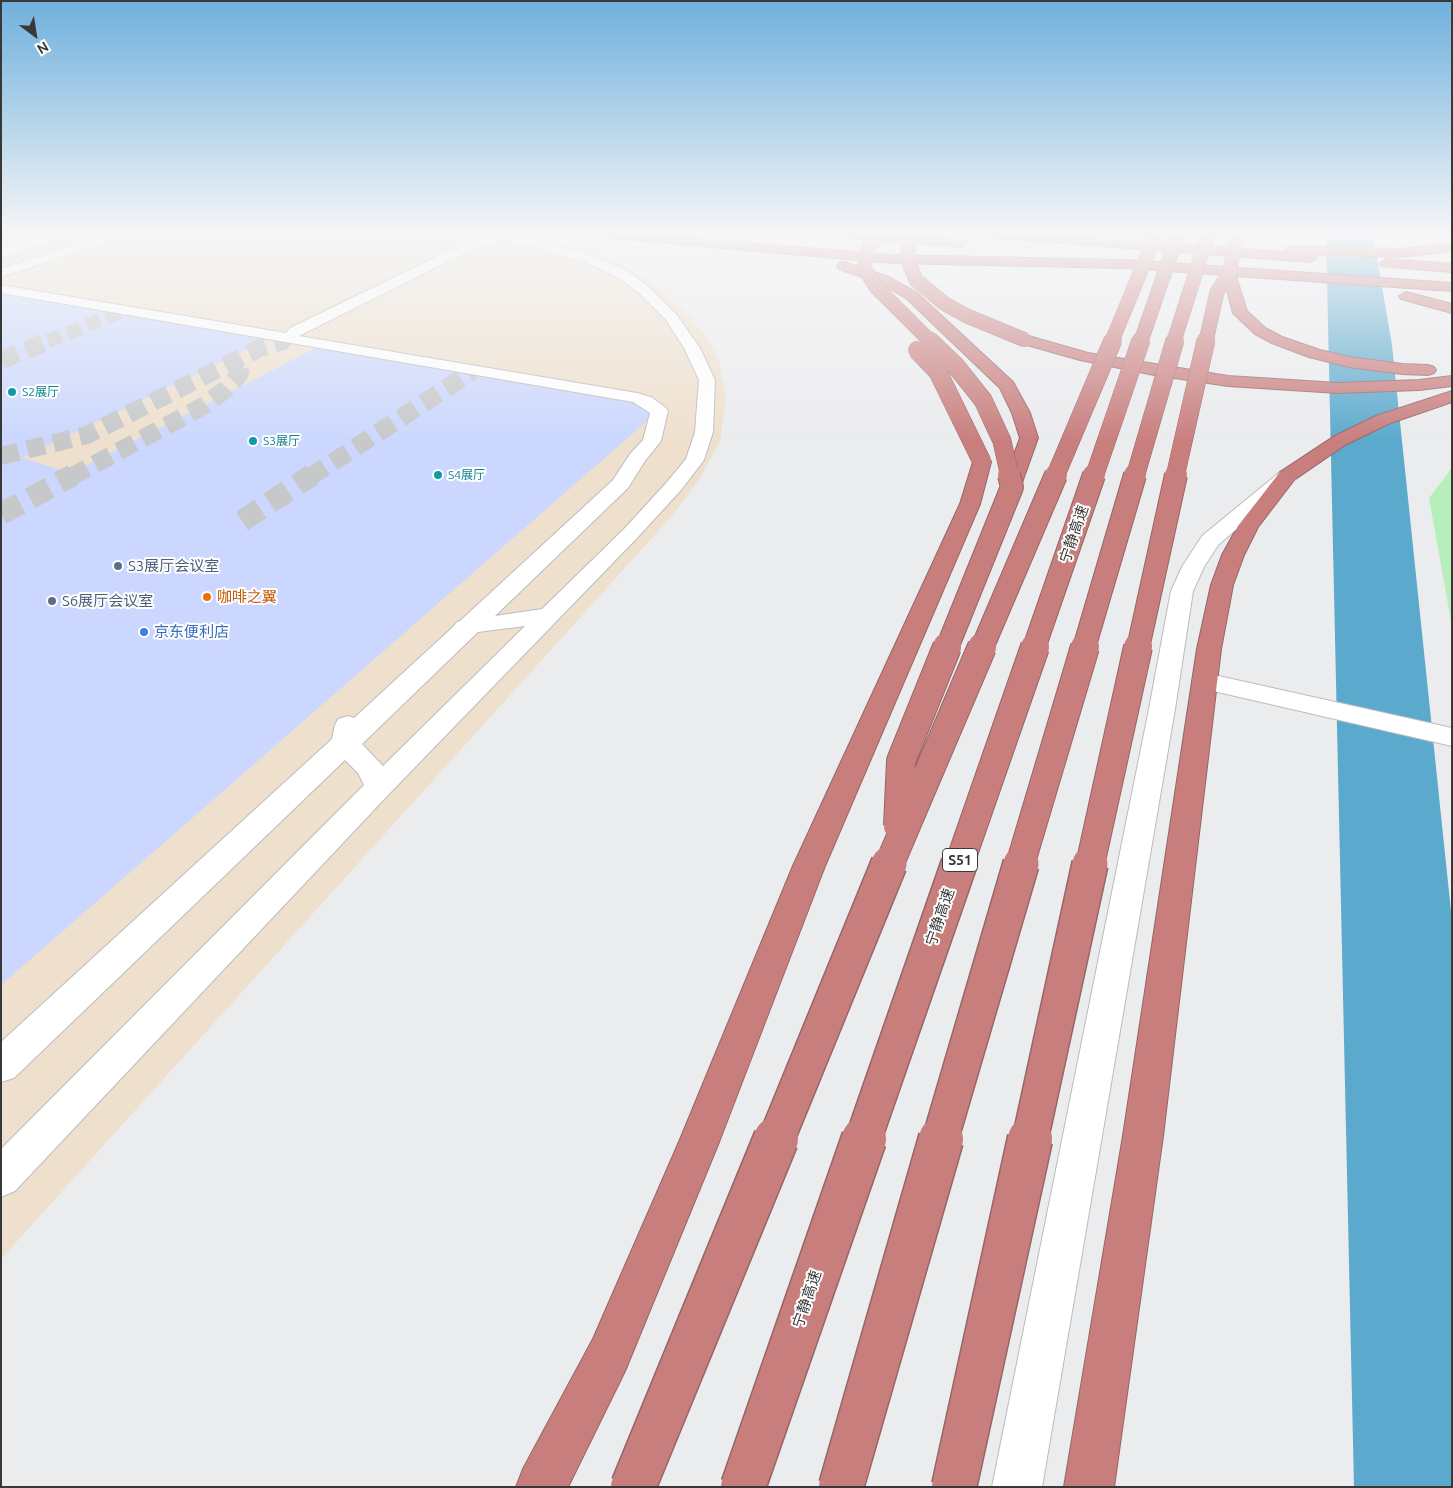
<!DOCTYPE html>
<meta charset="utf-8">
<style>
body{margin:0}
#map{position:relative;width:1453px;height:1488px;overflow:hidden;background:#ebecee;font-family:Ubuntu,sans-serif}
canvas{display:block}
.frame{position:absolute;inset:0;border:2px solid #383839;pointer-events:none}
.north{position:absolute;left:10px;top:10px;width:50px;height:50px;-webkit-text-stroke:4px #fff;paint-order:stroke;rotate:149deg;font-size:14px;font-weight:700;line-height:20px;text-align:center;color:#383839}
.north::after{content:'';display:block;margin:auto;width:18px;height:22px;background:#383839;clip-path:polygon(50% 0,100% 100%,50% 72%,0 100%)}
</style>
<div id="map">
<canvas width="1453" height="1488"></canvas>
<div class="frame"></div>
<div class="north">N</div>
</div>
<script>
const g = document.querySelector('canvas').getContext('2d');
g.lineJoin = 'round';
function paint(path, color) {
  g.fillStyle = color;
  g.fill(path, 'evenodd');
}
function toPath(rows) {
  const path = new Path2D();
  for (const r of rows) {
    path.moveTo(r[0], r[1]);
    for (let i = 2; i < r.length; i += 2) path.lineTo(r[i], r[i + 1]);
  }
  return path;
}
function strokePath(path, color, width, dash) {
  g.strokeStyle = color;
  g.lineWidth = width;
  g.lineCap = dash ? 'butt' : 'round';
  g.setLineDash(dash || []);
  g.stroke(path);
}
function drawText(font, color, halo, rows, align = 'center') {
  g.font = font + ' Ubuntu,"Noto Sans SC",sans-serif';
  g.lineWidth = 4;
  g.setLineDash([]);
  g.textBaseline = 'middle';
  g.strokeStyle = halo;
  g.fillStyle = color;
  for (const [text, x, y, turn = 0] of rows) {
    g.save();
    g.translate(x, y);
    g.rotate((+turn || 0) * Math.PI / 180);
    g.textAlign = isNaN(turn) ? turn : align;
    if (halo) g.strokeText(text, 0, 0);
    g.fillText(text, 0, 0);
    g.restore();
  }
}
const commercial = toPath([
 [1,234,520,234,549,239,622,264,658,287,687,313,708,339,719,361,726,401,720,441,700,478,670,518,1,1259]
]);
const green = toPath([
 [1452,468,1452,627,1429,498]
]);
const water = toPath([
 [1326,234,1373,234,1392,345,1452,921,1452,1487,1354,1487]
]);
const building = toPath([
 [1,291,269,339,22,458,71,473,318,347,662,408,1,985]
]);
const minorTunnelFar2 = toPath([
 [48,341,125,310],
 [282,341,289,339]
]);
const minorTunnelFar1 = toPath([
 [1,360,51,340],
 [1,456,87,435,260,348,286,340],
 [71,477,205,405,226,389,239,375,241,367],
 [310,477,473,371]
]);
const minorTunnel = toPath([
 [1,514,73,475],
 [242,521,312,475]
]);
const minor = toPath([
 [49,234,58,234,60,236,58,239,1,257,1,249,49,234],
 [107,234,124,234,122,237,1,277,1,269,107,234],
 [485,234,510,234,550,243,597,257,629,272,650,288,676,314,700,348,715,380,713,432,704,460,681,490,638,537,389,794,15,1191,1,1197,1,1149,364,785,358,773,345,760,14,1078,1,1082,1,1042,332,739,335,725,338,719,348,716,354,718,453,627,457,622,460,621,613,480,630,454,643,440,650,413,633,402,1,293,1,285,286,333,290,328,469,241,487,236,485,234],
 [509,242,543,249,587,263,619,278,640,294,666,320,684,348,699,380,695,432,686,459,667,482,624,529,542,609,495,616,628,488,645,461,661,441,668,411,665,407,651,397,637,393,299,336,477,247,492,243,509,242],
 [525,626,383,766,362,744,478,632,525,626],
 [1287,470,1294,472,1297,476,1294,480,1218,545,1204,567,1193,591,1175,709,1042,1487,992,1487,1149,709,1171,591,1182,567,1202,536,1280,472,1287,470],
 [1205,673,1452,728,1452,746,1196,687,1192,681,1196,675,1205,673]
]);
const highway = toPath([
 [605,234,648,234,891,255,1126,260,1452,283,1452,291,1236,276,1247,311,1265,328,1282,337,1320,350,1349,357,1402,364,1428,365,1434,367,1436,370,1434,373,1428,375,1402,374,1349,367,1309,357,1272,343,1255,334,1233,313,1223,275,1126,268,891,263,611,238,605,234],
 [843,234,890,234,962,239,968,243,962,247,849,238,843,234],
 [990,234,1039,234,1287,252,1286,250,1288,247,1292,246,1399,249,1452,243,1452,251,1399,257,1312,254,1317,258,1311,262,996,238,990,234],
 [1386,259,1452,264,1452,272,1381,266,1380,263,1386,259],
 [844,262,889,277,916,292,1013,382,1030,413,1038,438,1019,491,1012,493,1005,491,1002,487,1020,438,1012,413,1000,388,906,298,879,283,839,269,837,266,839,263,844,262],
 [1406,292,1452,304,1452,313,1401,299,1399,296,1406,292],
 [1025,335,1088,353,1228,376,1338,383,1419,380,1452,376,1452,386,1419,390,1338,393,1228,386,1154,375,1080,360,1020,343,1017,340,1020,337,1025,335],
 [1452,391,1452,402,1388,424,1345,445,1294,480,1258,527,1244,555,1233,585,1221,649,1163,1136,1114,1487,1064,1487,1123,1136,1197,649,1211,585,1222,555,1238,526,1280,472,1333,437,1376,416,1452,391],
 [982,456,989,458,991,462,980,504,825,866,719,1142,625,1371,568,1487,516,1487,523,1469,593,1339,679,1142,793,866,960,504,973,462,975,458,982,456]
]);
const highwayBridgeFar5 = toPath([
 [880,234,869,246,864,268,876,287,930,341],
 [914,234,910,237,907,259,916,280,945,304,967,316,1025,340],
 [1112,341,1156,234],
 [1141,341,1178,234],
 [1174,341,1208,234],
 [1206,341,1217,292,1229,274,1236,241,1235,234]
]);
const highwayBridgeFar4 = toPath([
 [929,340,955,365,983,400,1002,441,1010,477],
 [917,350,938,372,982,462],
 [1055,477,1113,340],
 [1094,477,1141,340],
 [1135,477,1175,340],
 [1175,477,1206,340]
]);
const highwayBridgeFar3 = toPath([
 [947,648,1012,487,1009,475],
 [982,648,1056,475],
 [1034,648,1094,475],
 [1084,648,1135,475],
 [1138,648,1176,475]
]);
const highwayBridgeFar2 = toPath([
 [898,826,901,761,947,647],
 [889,865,982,647],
 [959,865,1035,647],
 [1020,865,1085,647],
 [1090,865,1138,647]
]);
const highwayBridgeFar1 = toPath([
 [776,1140,889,864],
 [863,1140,959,864],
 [940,1140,1021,864],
 [1030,1140,1090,864]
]);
const highwayBridge = toPath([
 [633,1487,776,1139],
 [743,1487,864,1139],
 [841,1487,941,1139],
 [954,1487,1030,1139]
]);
const markers = [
 [12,392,5,"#0f9aa8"],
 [253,441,5,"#0f9aa8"],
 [438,475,5,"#0f9aa8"],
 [118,566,5,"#5c6f8a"],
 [207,597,5,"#e8710a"],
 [52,601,5,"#5c6f8a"],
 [144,632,5,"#3f7fe0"]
];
const farCulturenames = [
 ["S2展厅",22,392],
 ["S3展厅",263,441],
 ["S4展厅",448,475]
];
const shields = [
 [960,860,35]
];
const shieldNames = [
 ["S51",960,860]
];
const streetNames = [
 ["宁静高速",1074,534,-71],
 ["宁静高速",940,917,-71],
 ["宁静高速",807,1299,-71]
];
const serviceNames = [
 ["S3展厅会议室",128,566],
 ["S6展厅会议室",62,601]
];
const foodNames = [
 ["咖啡之翼",217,597]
];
const shopNames = [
 ["京东便利店",154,632]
];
paint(commercial, '#efe0cd');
paint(green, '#b7efbb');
paint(water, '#5ba9cd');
paint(building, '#cbd7fe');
strokePath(minorTunnelFar2, '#c7c8ca', 14, [14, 7]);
strokePath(minorTunnelFar1, '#c7c8ca', 18, [18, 9]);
strokePath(minorTunnel, '#c7c8ca', 22, [22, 11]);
strokePath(minor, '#bcbcbe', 2);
strokePath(highway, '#966666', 2);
paint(minor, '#fff');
paint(highway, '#c97e7e');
strokePath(highwayBridgeFar5, '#966666', 15, []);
strokePath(highwayBridgeFar4, '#966666', 19, []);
strokePath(highwayBridgeFar3, '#966666', 24, []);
strokePath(highwayBridgeFar2, '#966666', 30, []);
strokePath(highwayBridgeFar1, '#966666', 38, []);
strokePath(highwayBridge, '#966666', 47, []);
strokePath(highwayBridgeFar5, '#c97e7e', 14);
strokePath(highwayBridgeFar4, '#c97e7e', 18);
strokePath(highwayBridgeFar3, '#c97e7e', 22);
strokePath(highwayBridgeFar2, '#c97e7e', 28);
strokePath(highwayBridgeFar1, '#c97e7e', 35);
strokePath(highwayBridge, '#c97e7e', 44);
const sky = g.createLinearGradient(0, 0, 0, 442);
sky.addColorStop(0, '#6fb0dd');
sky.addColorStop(0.53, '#f6f6f7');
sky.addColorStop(1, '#f6f6f700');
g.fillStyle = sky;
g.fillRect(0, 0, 1453, 442);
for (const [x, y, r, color] of markers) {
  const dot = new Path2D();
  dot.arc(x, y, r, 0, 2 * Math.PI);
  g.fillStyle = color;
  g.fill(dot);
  strokePath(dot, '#fff', 2);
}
drawText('12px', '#0d838f', '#fff', farCulturenames, 'left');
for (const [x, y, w] of shields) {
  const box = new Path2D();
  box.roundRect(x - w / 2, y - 11.5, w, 23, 4);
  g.fillStyle = '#fff';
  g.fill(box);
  strokePath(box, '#383839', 1);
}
drawText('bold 14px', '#383839', null, shieldNames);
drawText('15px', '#383839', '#fff', streetNames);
drawText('15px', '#4e5e75', '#fff', serviceNames, 'left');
drawText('15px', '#c56008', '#fff', foodNames, 'left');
drawText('15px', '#366cbe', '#fff', shopNames, 'left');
</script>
